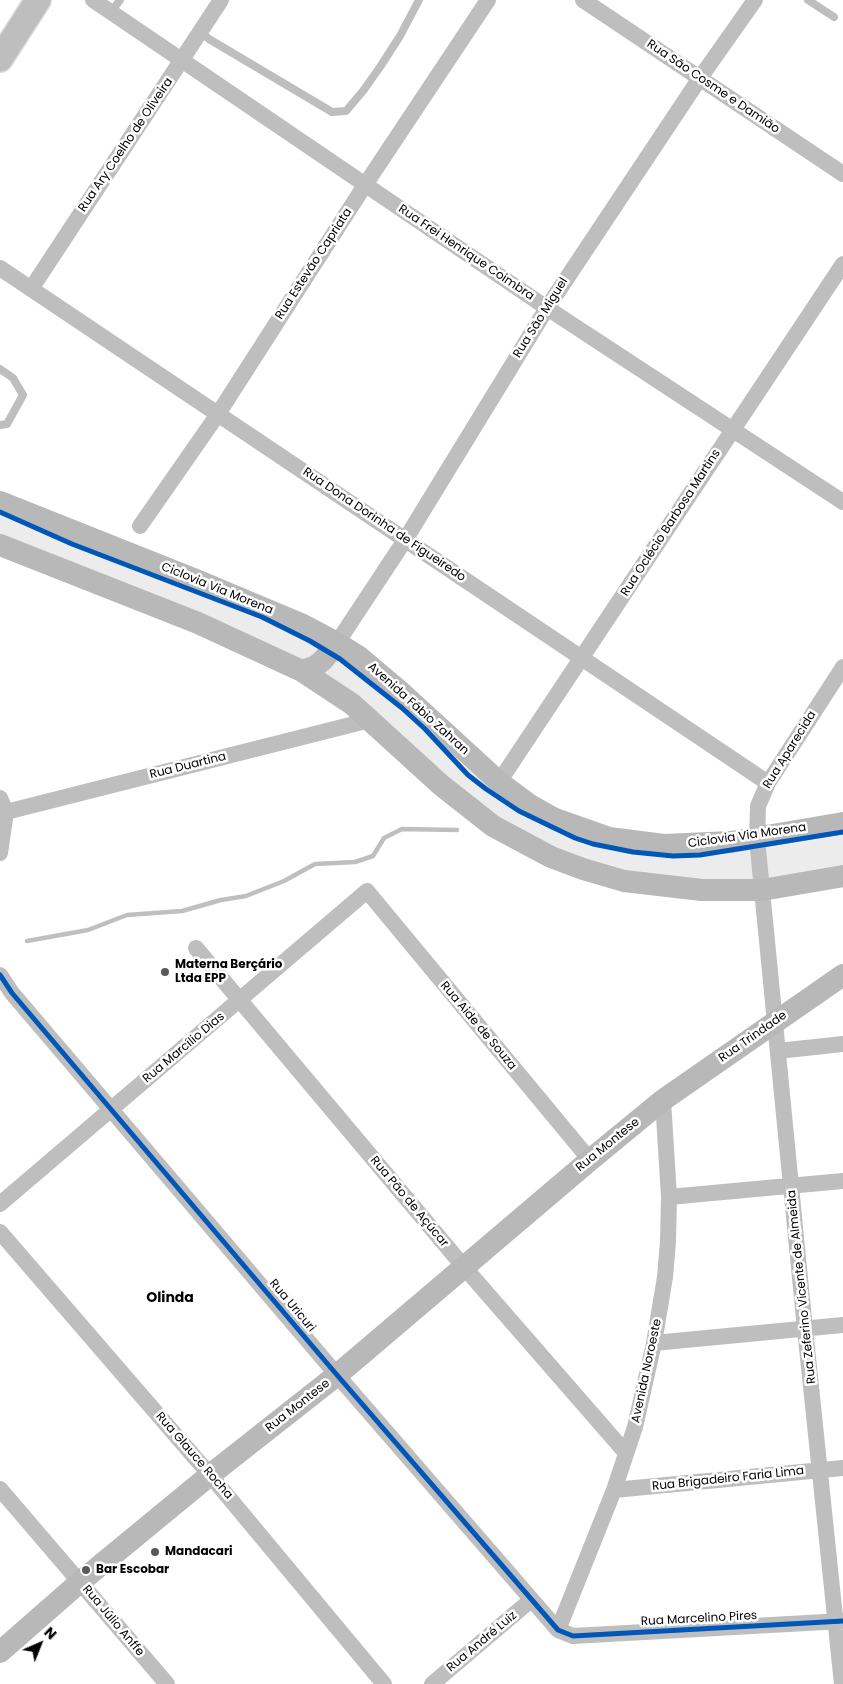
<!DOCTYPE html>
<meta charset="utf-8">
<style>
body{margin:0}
#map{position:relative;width:843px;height:1684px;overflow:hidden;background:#fff;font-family:Poppins,sans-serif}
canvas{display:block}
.north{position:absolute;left:15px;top:1619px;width:50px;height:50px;-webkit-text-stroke:4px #fff;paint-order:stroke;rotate:44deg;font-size:14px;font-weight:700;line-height:20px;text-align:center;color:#000}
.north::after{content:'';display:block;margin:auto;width:18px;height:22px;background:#000;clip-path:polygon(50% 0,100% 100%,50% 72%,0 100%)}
</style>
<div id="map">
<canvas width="843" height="1684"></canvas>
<div class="north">N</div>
</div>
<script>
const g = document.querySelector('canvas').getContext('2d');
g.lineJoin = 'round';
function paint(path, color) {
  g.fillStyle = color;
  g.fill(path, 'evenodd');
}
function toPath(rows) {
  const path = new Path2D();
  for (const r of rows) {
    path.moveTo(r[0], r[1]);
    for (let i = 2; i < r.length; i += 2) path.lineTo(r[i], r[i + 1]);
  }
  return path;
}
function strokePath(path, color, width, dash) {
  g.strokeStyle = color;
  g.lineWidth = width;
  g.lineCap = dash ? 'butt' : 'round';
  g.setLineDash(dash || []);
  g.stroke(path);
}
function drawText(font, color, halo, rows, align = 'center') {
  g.font = font + ' Poppins,sans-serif';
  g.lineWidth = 5;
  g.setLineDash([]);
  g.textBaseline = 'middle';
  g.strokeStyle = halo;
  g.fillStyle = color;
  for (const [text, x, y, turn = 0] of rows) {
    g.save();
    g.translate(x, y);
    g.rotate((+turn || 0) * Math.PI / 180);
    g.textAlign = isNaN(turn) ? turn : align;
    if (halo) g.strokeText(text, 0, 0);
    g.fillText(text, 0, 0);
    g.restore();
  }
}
const green = toPath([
 [0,510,331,646,553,825,751,846,757,882,705,885,585,866,496,821,373,715,0,540],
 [843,829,843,868,765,882,761,844]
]);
const stream = toPath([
 [27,941,88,930,127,915,182,911,221,900,246,896,284,881,315,864,355,862,373,856,384,838,402,829,457,830]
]);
const lane = toPath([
 [808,0,834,17],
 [111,12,120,0],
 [201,32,209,39,332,112,346,111,363,91,380,67,400,36,419,0],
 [0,369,13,378,23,395,7,424,0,425]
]);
const street = toPath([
 [93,0,547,308,843,502],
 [583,0,843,174],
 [0,268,768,783],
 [31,289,221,0],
 [140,526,218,414,365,185,488,0],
 [337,643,405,540,547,308,700,78,755,0],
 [499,782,843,264],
 [0,798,6,812,0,853],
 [6,812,370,720],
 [196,948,464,1267,626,1453],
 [0,975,12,993,337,1375,558,1630,573,1636,843,1621],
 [778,1051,843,1044],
 [669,1197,843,1181],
 [0,1204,367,891,590,1160],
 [0,1232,210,1475,384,1684],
 [654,1343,843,1325],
 [0,1489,167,1684],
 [614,1490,843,1468],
 [558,1630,614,1490,635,1427,654,1343,665,1277,668,1242,669,1197,663,1100],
 [432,1684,531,1600],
 [842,1684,805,1329,757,839,758,806,768,783,843,667]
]);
const secondary = toPath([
 [0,502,196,580,303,625,337,643,358,656,403,694,499,782,530,805,555,819,609,838,664,845,731,842,843,823],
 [0,545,198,623,302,671,352,704,441,785,493,826,551,857,583,869,624,881,702,890,762,890,843,876],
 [302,671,316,666,323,660,337,643],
 [0,1652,80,1582,210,1475,337,1375,590,1160,663,1100,843,975]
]);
const primary = toPath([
 [0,59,38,0]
]);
const cycleway = toPath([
 [0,512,72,544,262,617,310,641,340,659,402,708,425,729,468,775,486,789,519,811,575,838,593,844,633,852,673,856,700,855,843,832],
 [0,975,12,993,337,1375,558,1630,573,1636,843,1621]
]);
const markers = [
 [165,972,5,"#595959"],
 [155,1552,5,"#595959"],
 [86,1570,5,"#595959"]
];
const streetNames = [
 ["Rua São Cosme e Damião",713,87,34],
 ["Rua Ary Coelho de Oliveira",126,145,-56],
 ["Rua Frei Henrique Coimbra",466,253,34],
 ["Rua Estevão Capriata",314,264,-57],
 ["Rua São Miguel",541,318,-58],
 ["Rua Oclécio Barbosa Martins",671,523,-57],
 ["Rua Dona Dorinha de Figueiredo",384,525,34],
 ["Ciclovia Via Morena",217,589,22],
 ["Avenida Fábio Zahran",418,709,42],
 ["Rua Aparecida",790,750,-58],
 ["Rua Duartina",188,766,-14],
 ["Ciclovia Via Morena",747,836,-8],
 ["Rua Aide de Souza",478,1026,50],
 ["Rua Trindade",753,1037,-35],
 ["Rua Marcílio Dias",184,1048,-40],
 ["Rua Montese",608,1145,-39],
 ["Rua Pão de Açúcar",409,1202,50],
 ["Rua Zeferino Vicente de Almeida",802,1287,-96],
 ["Rua Uricuri",292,1306,50],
 ["Avenida Noroeste",647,1371,-78],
 ["Rua Montese",298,1406,-38],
 ["Rua Glauce Rocha",194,1456,49],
 ["Rua Brigadeiro Faria Lima",728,1479,-6],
 ["Rua Marcelino Pires",699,1619,-3],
 ["Rua Júlio Anffe",113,1621,50],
 ["Rua André Luiz",482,1642,-40]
];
const poiNames = [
 ["Materna Berçário",175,965],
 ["Ltda EPP",175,979],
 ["Mandacari",165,1552],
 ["Bar Escobar",96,1570]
];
const neighbourhoodNames = [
 ["Olinda",170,1298]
];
paint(green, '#ececec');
strokePath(stream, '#bfbfbf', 4.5);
strokePath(primary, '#dbdbdb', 28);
strokePath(lane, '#bebebe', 8);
strokePath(street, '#bebebe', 16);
strokePath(secondary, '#b8b8b8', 22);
strokePath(primary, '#bebebe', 25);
strokePath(cycleway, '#0057b8', 5);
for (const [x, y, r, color] of markers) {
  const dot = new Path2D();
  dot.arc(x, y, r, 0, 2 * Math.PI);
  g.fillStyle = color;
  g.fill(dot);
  strokePath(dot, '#fff', 2);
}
drawText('12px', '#000', '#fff', streetNames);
drawText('bold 12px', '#000', '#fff', poiNames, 'left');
drawText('bold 14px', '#000', '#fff', neighbourhoodNames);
</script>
